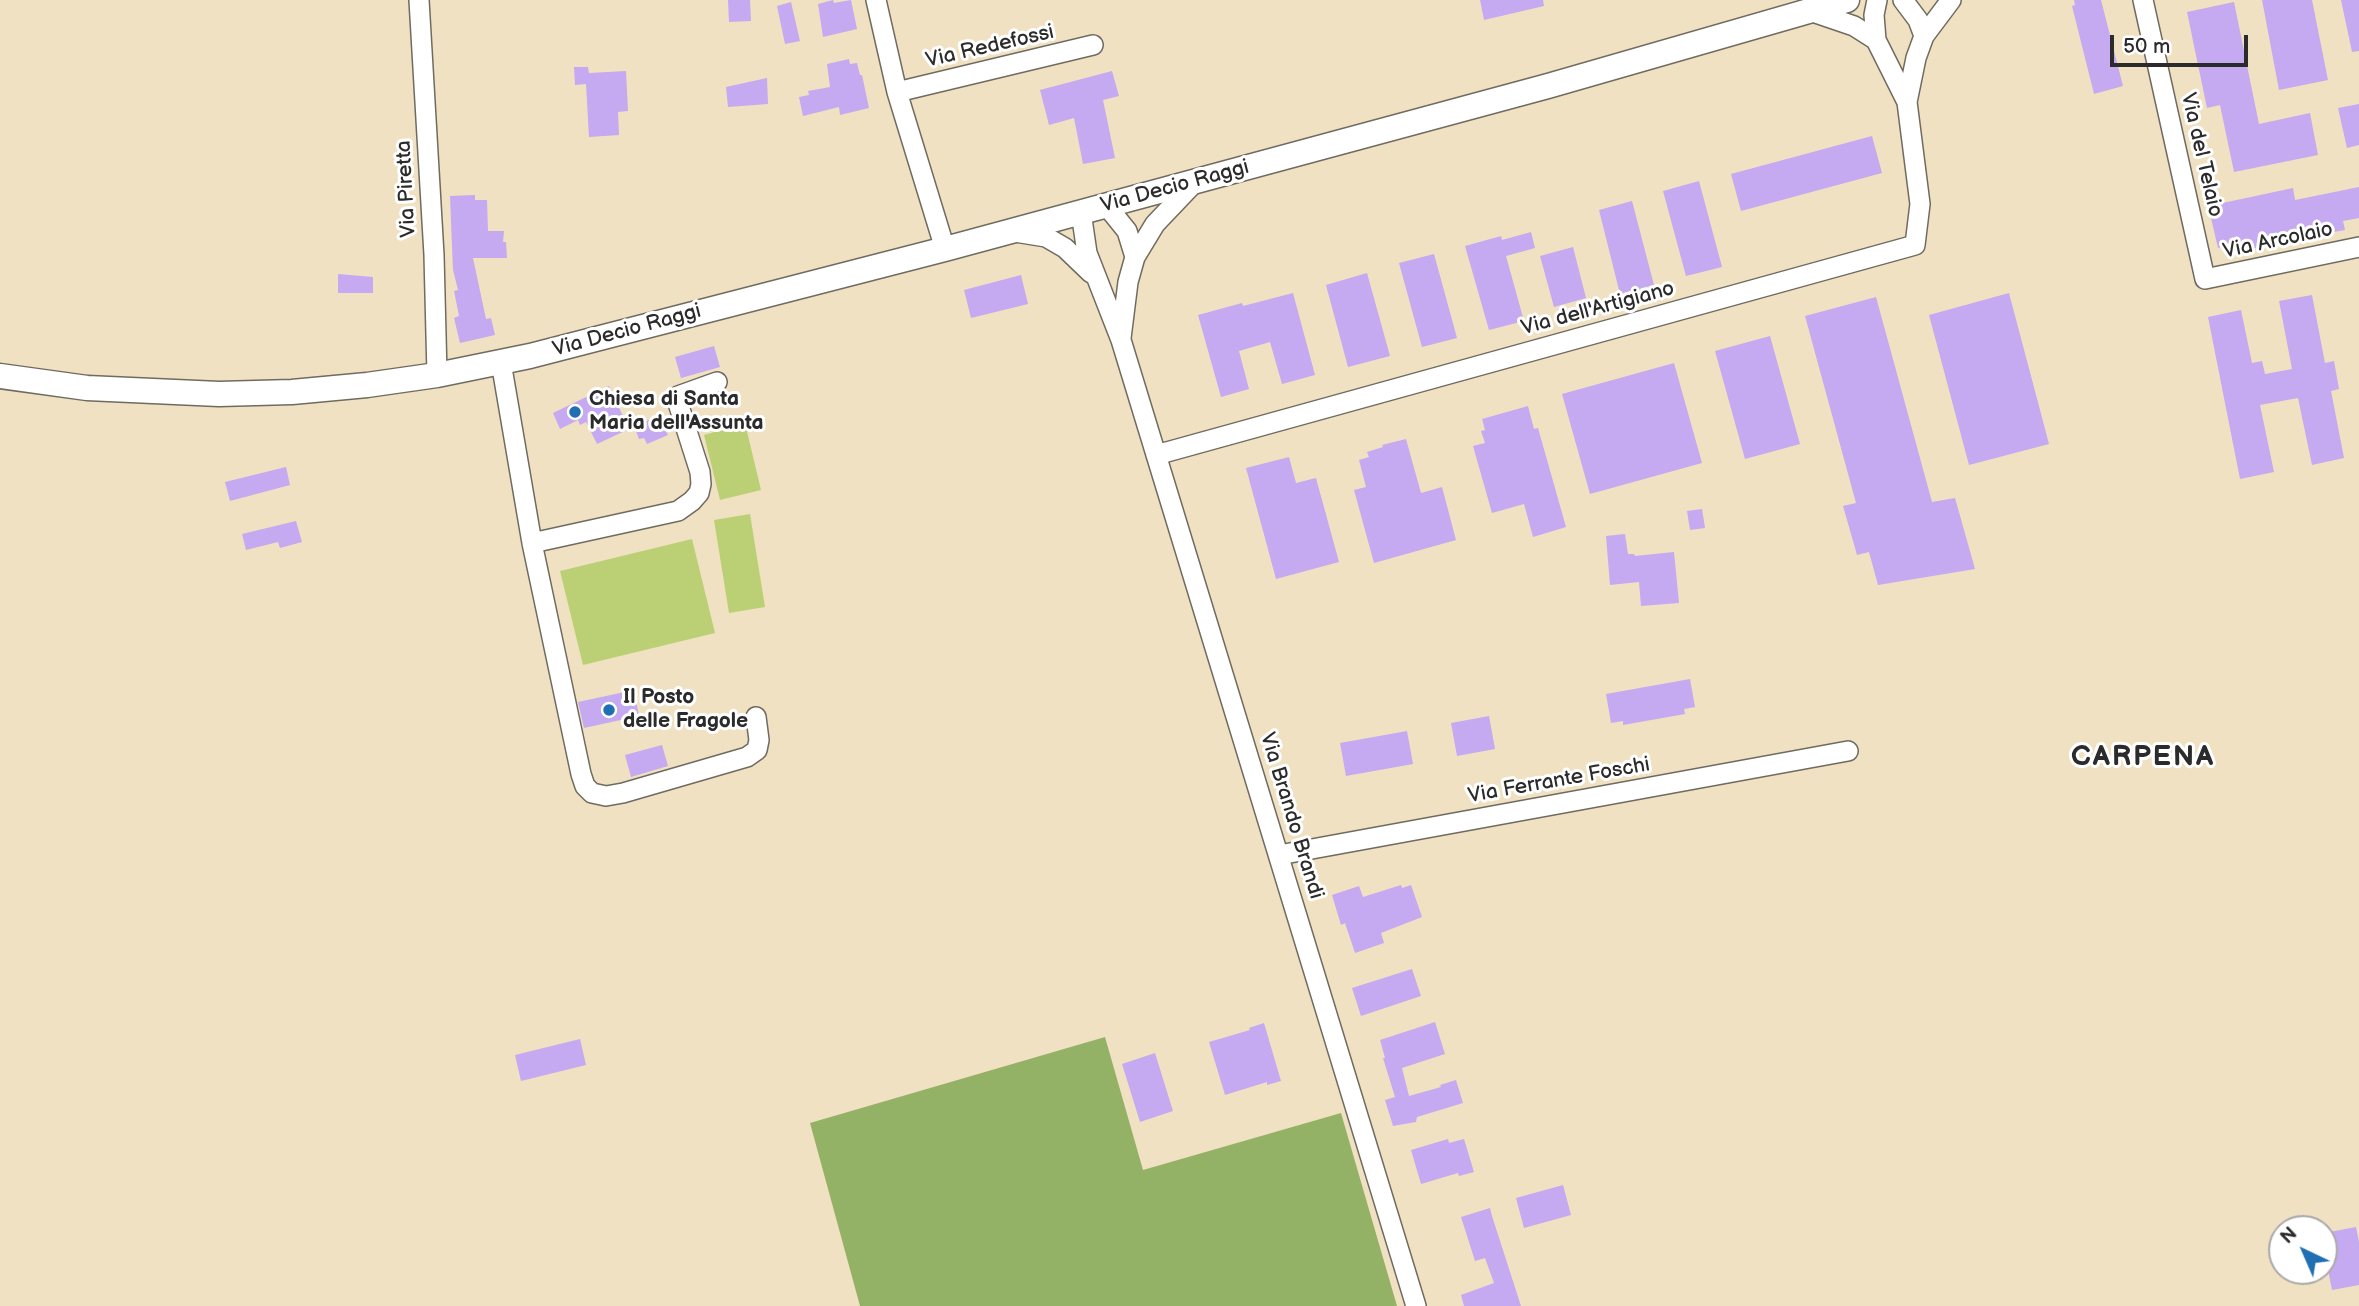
<!DOCTYPE html>
<style>
body{margin:0}
#map{position:relative;width:2359px;height:1306px;overflow:hidden;background:#f0e1c2;font-family:"Balsamiq Sans",sans-serif}
canvas{display:block}
.north{position:absolute;left:2268px;top:1215px;width:70px;height:70px;box-sizing:border-box;background:#fff;border:2px solid #aaa;border-radius:50%;rotate:316deg;font-size:19px;font-weight:700;line-height:28px;text-align:center;color:#2b2b2b}
.north::after{content:'';display:block;margin:auto;width:24px;height:32px;background:#1f6fb2;clip-path:polygon(50% 0,100% 100%,50% 72%,0 100%)}
.scale{position:absolute;left:2110px;top:35px;width:138px;height:32px;box-sizing:border-box;border:4px solid #2b2b2b;border-top:0;padding-left:9px;font-size:21px;line-height:24px;white-space:nowrap;color:#2b2b2b;-webkit-text-stroke:5px #fff;paint-order:stroke}
</style>
<div id="map">
<canvas width="2359" height="1306"></canvas>
<div class="north">N</div>
<div class="scale">50 m</div>
</div>
<script>
const g = document.querySelector('canvas').getContext('2d');
g.lineJoin = 'round';
function paint(path, color) {
  g.fillStyle = color;
  g.fill(path, 'evenodd');
}
function toPath(rows) {
  const path = new Path2D();
  for (const r of rows) {
    path.moveTo(r[0], r[1]);
    for (let i = 2; i < r.length; i += 2) path.lineTo(r[i], r[i + 1]);
  }
  return path;
}
function strokePath(path, color, width, dash) {
  g.strokeStyle = color;
  g.lineWidth = width;
  g.lineCap = dash ? 'butt' : 'round';
  g.setLineDash(dash || []);
  g.stroke(path);
}
function drawText(font, color, halo, rows, align = 'center') {
  g.font = font + ' "Balsamiq Sans",sans-serif';
  g.lineWidth = 6;
  g.setLineDash([]);
  g.textBaseline = 'middle';
  g.strokeStyle = halo;
  g.fillStyle = color;
  for (const [text, x, y, turn = 0] of rows) {
    g.save();
    g.translate(x, y);
    g.rotate((+turn || 0) * Math.PI / 180);
    g.textAlign = isNaN(turn) ? turn : align;
    if (halo) g.strokeText(text, 0, 0);
    g.fillText(text, 0, 0);
    g.restore();
  }
}
const green = toPath([
 [745,423,761,490,720,500,704,435],
 [750,514,765,607,729,613,714,520],
 [692,539,715,633,583,665,560,571]
]);
const forest = toPath([
 [1105,1037,1143,1170,1341,1113,1397,1306,860,1306,810,1123]
]);
const building = toPath([
 [728,0,750,0,751,21,729,22],
 [833,0,834,3,851,0,857,29,823,37,818,4],
 [1480,0,1543,0,1544,6,1484,20],
 [2074,0,2101,0,2123,86,2094,94,2072,6,2075,5],
 [2262,0,2312,0,2328,80,2279,90],
 [2341,0,2359,0,2359,51,2352,52],
 [791,2,800,41,785,44,777,6],
 [2234,2,2259,124,2310,113,2318,155,2234,172,2220,105,2207,108,2187,12],
 [849,59,850,64,857,63,860,75,862,75,869,108,840,115,839,107,803,116,799,97,809,95,808,91,830,87,827,64],
 [574,67,588,67,589,73,626,71,628,111,618,112,619,135,589,137,586,84,575,85],
 [1112,71,1119,96,1103,100,1115,158,1083,164,1074,118,1049,125,1040,90],
 [767,78,768,104,728,107,726,87],
 [2359,104,2359,145,2347,148,2338,108],
 [1872,136,1882,173,1741,211,1731,174],
 [1699,181,1722,267,1686,276,1663,191],
 [2359,187,2359,218,2343,221,2345,230,2322,234,2321,226,2269,237,2270,245,2247,250,2245,242,2218,248,2211,218,2221,216,2218,204,2293,188,2295,200],
 [475,195,475,200,487,200,488,231,504,231,503,242,506,242,507,258,473,258,486,319,491,318,495,335,460,343,454,318,459,316,454,291,458,290,453,270,450,196],
 [1632,201,1654,285,1620,294,1599,210],
 [1531,232,1535,248,1506,256,1524,321,1489,330,1465,246,1501,236,1502,240],
 [1573,247,1586,298,1554,307,1540,256],
 [1434,254,1457,338,1422,347,1399,263],
 [1367,273,1390,356,1348,367,1326,285],
 [338,274,373,277,373,293,338,293],
 [1021,275,1028,304,971,318,964,290],
 [1293,293,1315,375,1282,384,1270,342,1239,351,1249,389,1221,397,1198,315,1242,303,1243,306],
 [2009,293,2049,444,1969,465,1929,315],
 [2312,295,2325,363,2334,361,2339,389,2331,391,2344,458,2312,465,2298,398,2260,405,2274,472,2240,479,2208,317,2241,310,2252,363,2262,361,2265,374,2292,369,2279,301],
 [1876,297,1932,502,1955,498,1975,569,1878,585,1869,552,1857,555,1843,506,1856,503,1805,316],
 [1770,336,1800,444,1745,459,1715,351],
 [714,346,720,367,681,378,675,357],
 [1674,363,1702,463,1590,494,1562,394],
 [609,386,629,429,597,444,586,422,580,425,578,420,560,429,553,413],
 [1528,406,1534,429,1538,428,1566,527,1533,537,1524,504,1492,513,1473,446,1485,443,1481,431,1485,430,1482,419],
 [658,416,668,435,647,444,644,438,639,439,634,426],
 [1406,439,1421,493,1442,487,1456,540,1374,563,1354,490,1366,487,1359,460,1369,457,1367,452,1383,447,1382,445],
 [1289,457,1296,483,1316,478,1339,562,1276,579,1246,468],
 [286,467,290,485,230,501,225,482],
 [1702,509,1705,528,1690,530,1687,511],
 [296,521,302,542,280,548,278,542,246,550,242,534],
 [1625,534,1628,554,1634,554,1635,556,1674,552,1679,603,1641,606,1639,582,1610,585,1606,536],
 [1690,679,1695,707,1684,709,1685,714,1623,725,1623,721,1611,723,1606,694],
 [634,690,639,716,584,728,578,702],
 [1489,716,1495,749,1457,756,1451,723],
 [1407,731,1413,764,1346,776,1340,743],
 [662,745,668,766,631,777,625,755],
 [1401,885,1402,888,1411,885,1422,917,1381,933,1384,943,1355,953,1345,923,1341,925,1332,895,1359,886,1363,897],
 [1412,969,1421,996,1361,1016,1352,988],
 [1435,1022,1445,1054,1402,1068,1409,1096,1441,1087,1440,1085,1456,1080,1463,1103,1417,1117,1416,1122,1393,1126,1385,1100,1395,1097,1383,1058,1385,1058,1380,1040],
 [1264,1023,1281,1081,1267,1085,1267,1082,1225,1095,1209,1042,1250,1030,1249,1028],
 [580,1039,586,1065,521,1081,515,1055],
 [1155,1053,1173,1111,1140,1122,1122,1064],
 [1448,1139,1449,1143,1464,1139,1474,1172,1459,1176,1458,1173,1421,1184,1411,1150],
 [1563,1185,1571,1215,1524,1228,1516,1198],
 [1490,1208,1492,1216,1521,1306,1464,1306,1461,1295,1494,1283,1485,1258,1475,1261,1461,1217],
 [2356,1227,2359,1242,2359,1285,2332,1290,2324,1250,2324,1233]
]);
const minor = toPath([
 [419,0,434,255,437,375],
 [876,0,897,92,945,249],
 [1877,0,1874,15,1876,40,1907,102],
 [1903,0,1918,20,1924,36],
 [2143,0,2205,279,2359,247],
 [1810,11,1854,26,1876,40],
 [897,92,1093,45],
 [1106,205,1127,231,1135,257],
 [1081,212,1087,253,1121,340,1416,1306],
 [1015,232,1046,237,1065,248,1091,273],
 [1121,338,1128,282,1135,257,1155,224,1196,181],
 [501,362,532,543,678,511,692,501,699,493,701,484,700,472,678,403,678,396,717,382],
 [1156,455,1915,245,1920,204,1907,102,1916,58,1924,36,1951,0],
 [532,543,581,774,585,786,592,793,606,796,623,793,747,757,757,750,759,740,756,717],
 [1279,855,1848,751]
]);
const major = toPath([
 [0,376,87,388,219,394,292,392,367,385,437,375,530,356,945,249,1548,86,1847,0]
]);
const markers = [
 [575,412,7,"#1f6fb2"],
 [609,710,7,"#1f6fb2"]
];
const streetNames = [
 ["Via Redefossi",990,47,-13],
 ["Via del Telaio",2201,155,77],
 ["Via Decio Raggi",1175,187,-15],
 ["Via Piretta",407,189,-93],
 ["Via Arcolaio",2278,241,-12],
 ["Via dell'Artigiano",1598,309,-15],
 ["Via Decio Raggi",627,331,-15],
 ["Via Ferrante Foschi",1559,781,-10],
 ["Via Brando Brandi",1291,816,73]
];
const poiNames = [
 ["Chiesa di Santa",589,400],
 ["Maria dell'Assunta",589,424],
 ["Il Posto",623,698],
 ["delle Fragole",623,722]
];
const districtNames = [
 ["CARPENA",2143,758]
];
paint(green, '#bbd074');
paint(forest, '#94b266');
paint(building, '#c5a9f1');
strokePath(minor, '#706b60', 22);
strokePath(major, '#706b60', 27);
strokePath(minor, '#fff', 19);
strokePath(major, '#fff', 24);
for (const [x, y, r, color] of markers) {
  const dot = new Path2D();
  dot.arc(x, y, r, 0, 2 * Math.PI);
  g.fillStyle = color;
  g.fill(dot);
  strokePath(dot, '#fff', 2.5);
}
drawText('21px', '#2b2b2b', '#fff', streetNames);
drawText('bold 21px', '#2b2b2b', '#fff', poiNames, 'left');
g.letterSpacing = '2px';
drawText('bold 28px', '#2b2b2b', '#fff', districtNames);
g.letterSpacing = '0px';
</script>
